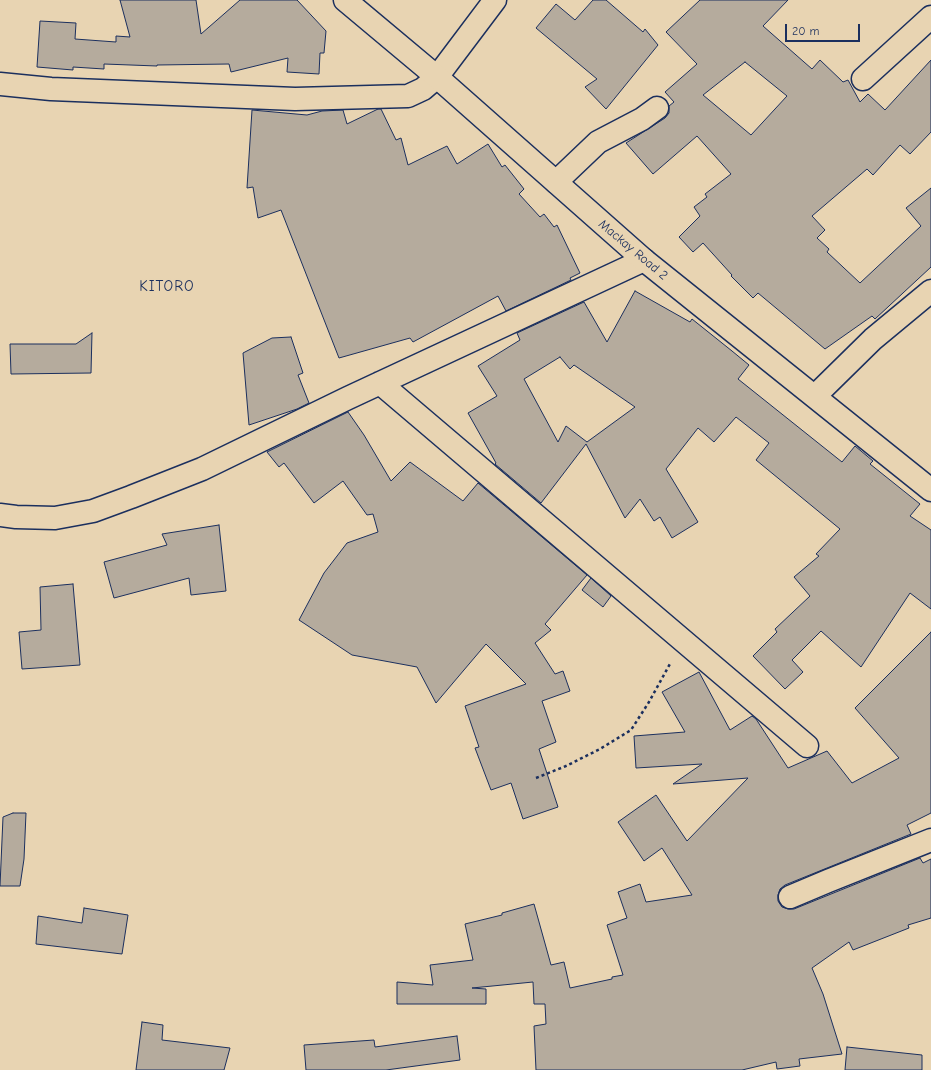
<!DOCTYPE html>
<style>
body{margin:0}
#map{position:relative;width:931px;height:1070px;overflow:hidden;background:#e8d4b2;font-family:"Comic Neue",sans-serif}
canvas{display:block}
.scale{position:absolute;left:785px;top:24px;width:75px;height:18px;box-sizing:border-box;border:2px solid #1b2f5e;border-top:0;padding-left:5px;font-size:12px;line-height:14px;white-space:nowrap;color:#1b2f5e;-webkit-text-stroke:3px #e8d4b2;paint-order:stroke}
</style>
<div id="map">
<canvas width="931" height="1070"></canvas>
<div class="scale">20 m</div>
</div>
<script>
const g = document.querySelector('canvas').getContext('2d');
g.lineJoin = 'round';
function paint(path, color) {
  g.fillStyle = color;
  g.fill(path, 'evenodd');
}
function toPath(rows) {
  const path = new Path2D();
  for (const r of rows) {
    path.moveTo(r[0], r[1]);
    for (let i = 2; i < r.length; i += 2) path.lineTo(r[i], r[i + 1]);
  }
  return path;
}
function strokePath(path, color, width, dash) {
  g.strokeStyle = color;
  g.lineWidth = width;
  g.lineCap = dash ? 'butt' : 'round';
  g.setLineDash(dash || []);
  g.stroke(path);
}
function drawText(font, color, halo, rows, align = 'center') {
  g.font = font + ' "Comic Neue",sans-serif';
  g.lineWidth = 3;
  g.setLineDash([]);
  g.textBaseline = 'middle';
  g.strokeStyle = halo;
  g.fillStyle = color;
  for (const [text, x, y, turn = 0] of rows) {
    g.save();
    g.translate(x, y);
    g.rotate((+turn || 0) * Math.PI / 180);
    g.textAlign = isNaN(turn) ? turn : align;
    if (halo) g.strokeText(text, 0, 0);
    g.fillText(text, 0, 0);
    g.restore();
  }
}
const building = toPath([
 [120,0,196,0,201,34,240,0,297,0,326,31,324,53,320,53,319,74,287,72,288,58,231,72,229,64,157,65,157,66,104,64,104,69,73,67,73,70,37,67,40,21,76,23,75,39,116,42,116,36,130,37,120,0],
 [593,0,606,0,643,32,645,29,658,45,606,109,585,87,597,79,536,28,556,4,575,20,593,0],
 [700,0,788,0,763,26,812,69,820,60,843,82,848,80,860,102,868,94,885,110,931,60,931,132,910,154,900,145,873,175,867,169,812,216,825,230,817,238,829,249,827,252,860,283,921,226,906,208,931,188,931,267,875,319,872,316,825,349,758,293,753,298,731,276,732,275,703,243,693,252,679,237,700,216,694,207,707,197,705,194,731,174,697,136,653,174,626,143,665,118,669,113,669,106,674,102,665,92,697,64,666,32,700,0],
 [745,62,787,96,751,135,703,95,745,62],
 [378,109,381,109,396,140,401,138,408,165,447,146,457,164,488,144,502,167,505,165,524,189,519,194,540,217,544,214,554,227,557,225,580,273,570,278,571,280,506,311,498,296,413,342,410,338,339,358,281,210,258,218,253,187,247,188,252,110,307,115,322,111,343,110,347,124,378,109],
 [635,291,690,322,692,319,732,351,749,365,738,379,842,462,855,446,873,461,870,464,920,504,910,516,931,530,931,609,910,593,861,667,821,631,792,660,803,672,785,689,753,656,777,632,775,629,810,596,794,577,819,556,816,554,840,529,756,460,769,443,736,417,714,442,698,428,666,469,698,522,672,538,660,517,654,521,640,499,625,518,586,444,541,503,495,464,496,463,468,413,497,396,478,366,520,340,517,333,584,302,607,342,635,291],
 [560,357,570,369,574,365,635,407,587,442,566,426,558,442,524,379,560,357],
 [92,333,91,373,11,374,10,344,76,344,92,333],
 [291,337,303,373,298,375,309,403,297,409,249,425,243,353,272,338,291,337],
 [348,412,364,435,391,481,410,462,463,501,478,483,587,575,545,624,551,630,535,643,555,674,563,671,570,691,542,701,556,742,539,749,558,807,523,819,511,783,491,790,475,748,479,747,465,706,526,684,486,644,436,703,417,667,352,655,299,620,324,573,347,543,378,532,373,514,367,515,343,481,314,503,284,463,279,467,267,452,348,412],
 [219,525,226,591,191,595,189,578,114,598,104,562,167,545,162,534,219,525],
 [591,578,611,596,603,607,582,590,591,578],
 [73,584,80,665,22,669,19,632,41,630,40,587,73,584],
 [931,632,931,813,907,825,911,834,785,885,780,889,778,895,778,901,782,907,788,909,794,909,920,858,923,863,931,859,931,918,908,925,909,928,853,950,849,942,812,968,823,994,842,1054,799,1059,800,1066,777,1069,776,1062,742,1070,536,1070,534,1026,546,1024,545,1004,534,1004,533,982,472,988,486,989,486,1004,397,1004,397,982,433,985,430,965,473,960,465,924,502,915,502,913,534,904,551,965,564,962,570,988,612,979,612,977,623,975,607,925,627,918,618,892,640,884,646,902,692,895,662,848,644,861,618,822,656,795,687,841,748,778,673,784,702,764,636,768,634,736,685,732,662,692,699,672,730,730,752,716,756,719,788,768,827,751,852,783,899,758,855,708,931,632],
 [13,813,26,813,24,859,20,886,0,886,3,817,13,813],
 [84,908,128,915,122,954,36,944,38,916,82,923,84,908],
 [142,1022,163,1025,162,1040,230,1048,224,1070,136,1070,142,1022],
 [457,1036,460,1060,386,1070,306,1070,304,1045,374,1040,375,1047,457,1036],
 [847,1047,922,1055,922,1070,845,1070,847,1047]
]);
const path = toPath([
 [536,778,566,766,600,749,631,730,649,702,671,662]
]);
const street = toPath([
 [863,79,931,17],
 [0,84,51,89,295,99,408,96,423,89,437,77,495,0],
 [556,182,598,142,642,119,657,108],
 [380,383,807,746],
 [815,396,873,339,931,291],
 [0,515,16,517,55,518,93,511,131,497,202,469,348,398,644,260],
 [790,897,828,881,931,840]
]);
const secondary = toPath([
 [345,0,437,77,644,260,931,490]
]);
const streetNames = [
 ["Mackay Road 2",633,250,40]
];
const quarterNames = [
 ["KITORO",167,287]
];
paint(building, '#b5ab9d');
strokePath(building, '#1b2f5e', 1);
strokePath(street, '#1b2f5e', 25);
strokePath(secondary, '#1b2f5e', 25);
strokePath(path, '#1b2f5e', 2.5, [3, 3]);
strokePath(street, '#e8d4b2', 22);
strokePath(secondary, '#e8d4b2', 22);
drawText('13px', '#1b2f5e', '#e8d4b2', streetNames);
g.letterSpacing = '1px';
drawText('15px', '#1b2f5e', '#e8d4b2', quarterNames);
g.letterSpacing = '0px';
</script>
